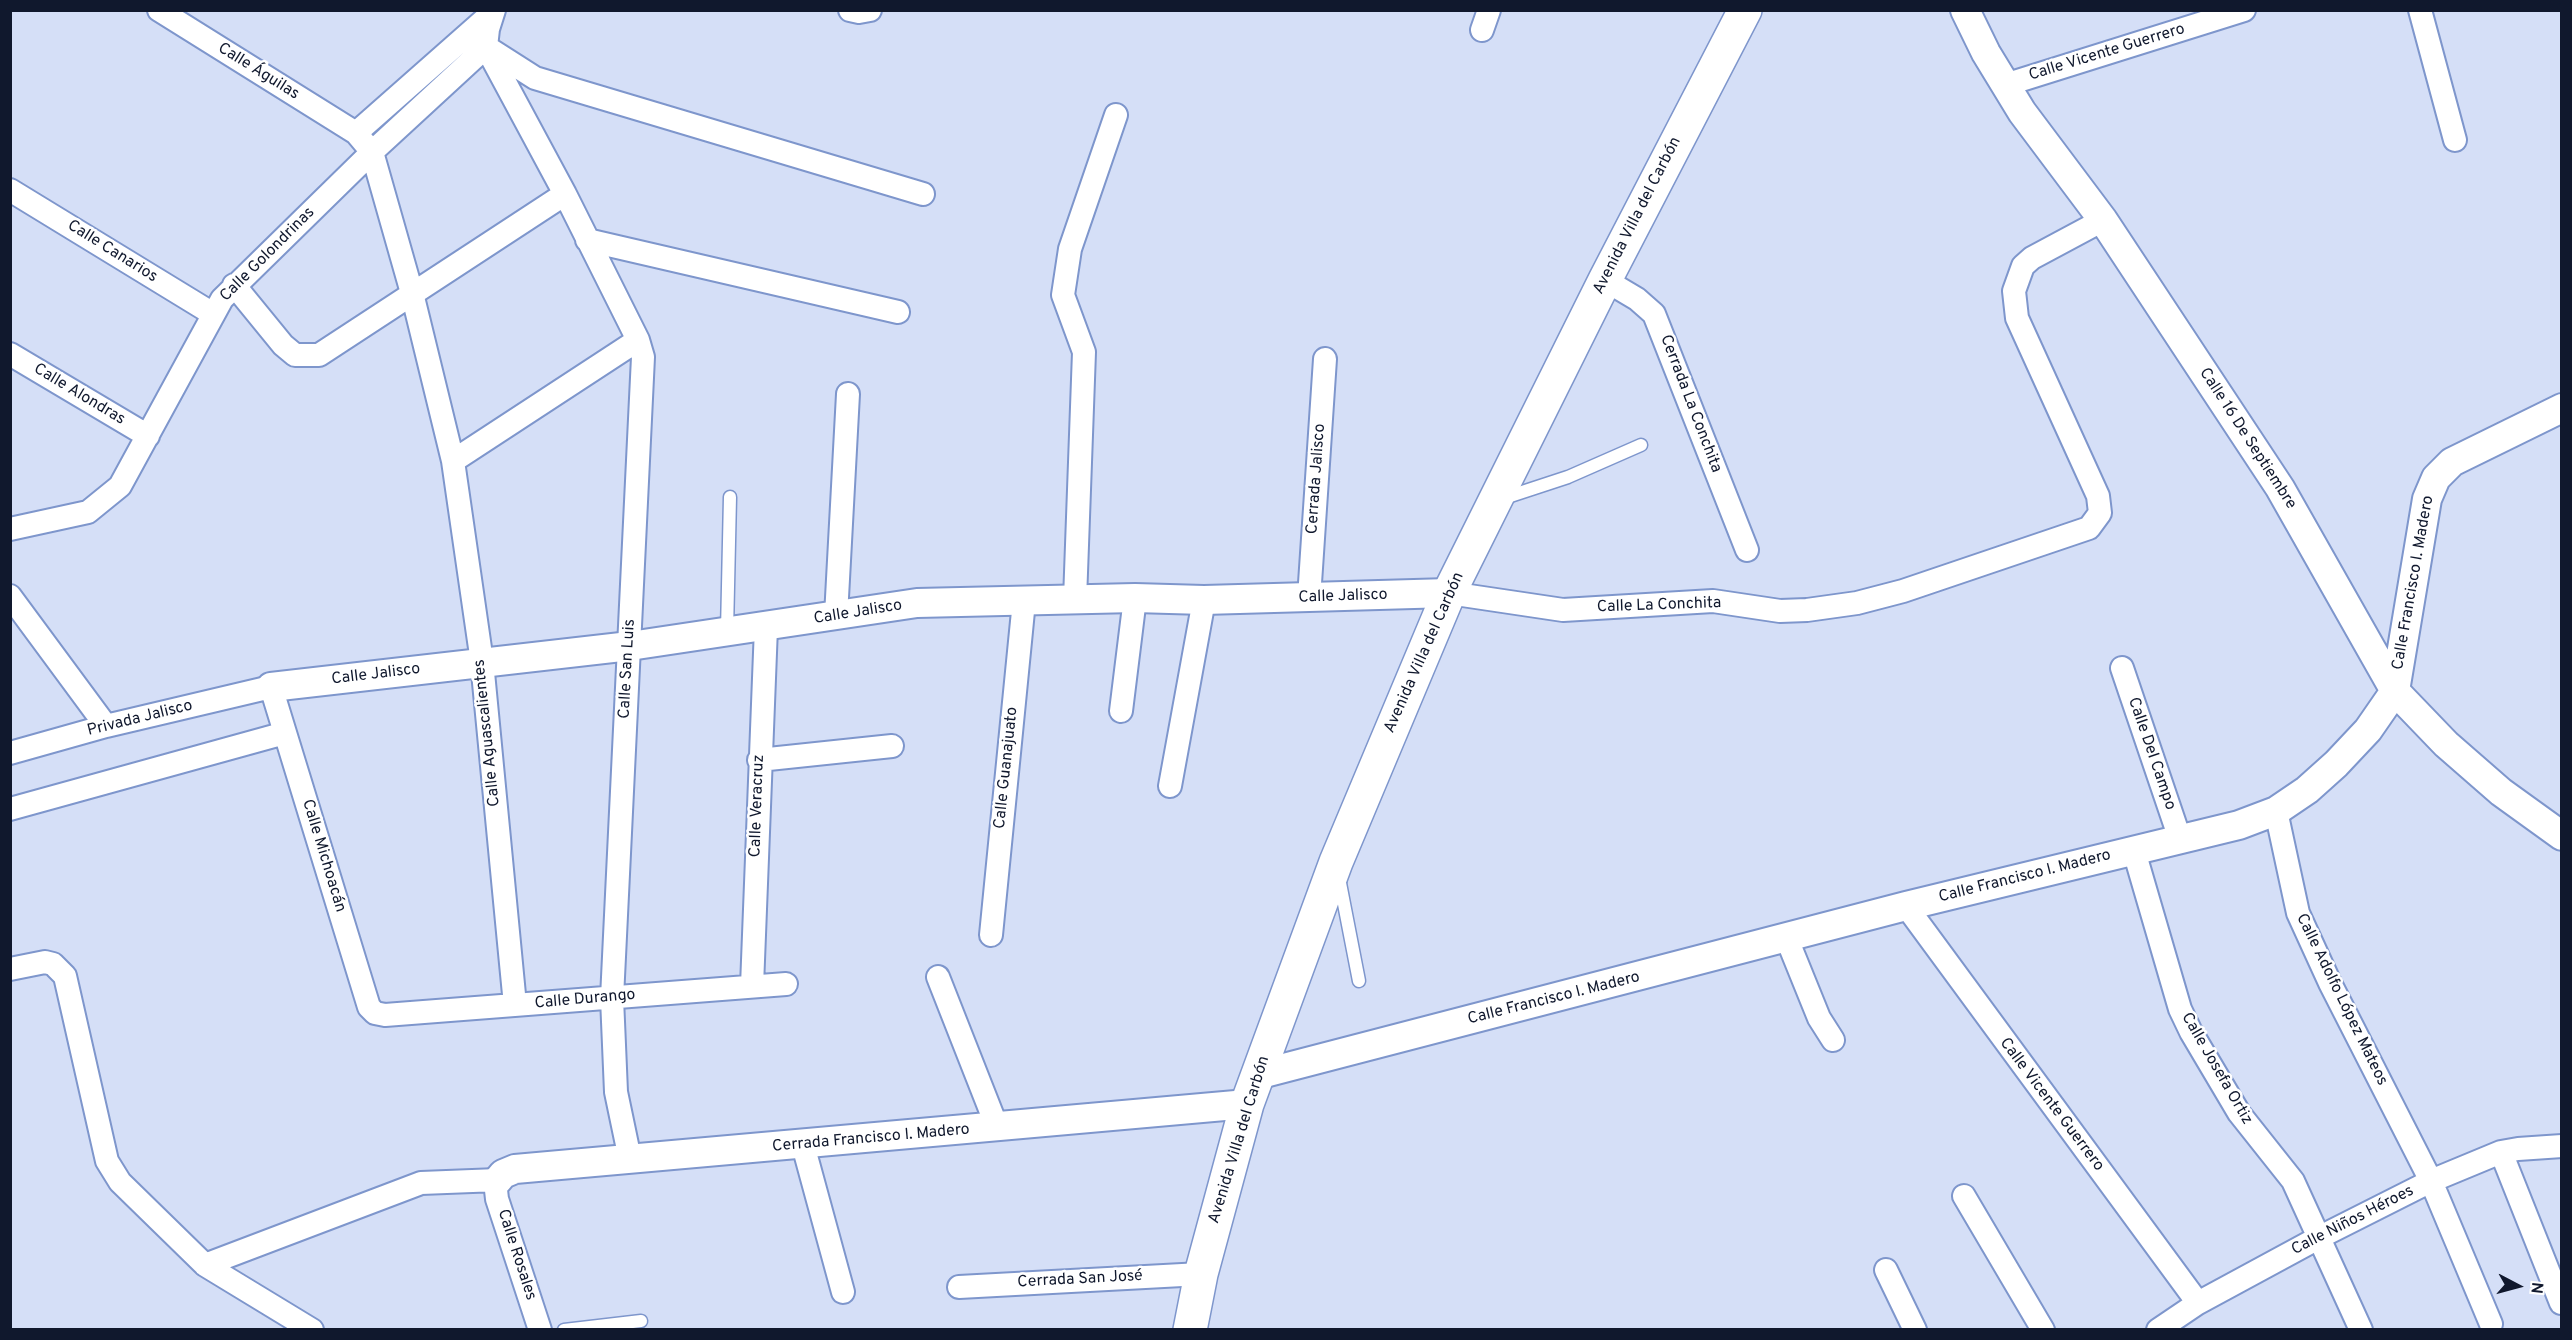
<!DOCTYPE html>
<meta charset="utf-8">
<style>
body{margin:0}
#map{position:relative;width:2572px;height:1340px;overflow:hidden;background:#d5dff7;font-family:Overpass,sans-serif}
canvas{display:block}
.frame{position:absolute;inset:0;border:12px solid #10182d;pointer-events:none}
.north{position:absolute;left:2488px;top:1256px;width:60px;height:60px;-webkit-text-stroke:4px #fff;paint-order:stroke;rotate:96deg;font-size:16px;font-weight:700;line-height:24px;text-align:center;color:#10182d}
.north::after{content:'';display:block;margin:auto;width:21px;height:27px;background:#10182d;clip-path:polygon(50% 0,100% 100%,50% 72%,0 100%)}
</style>
<div id="map">
<canvas width="2572" height="1340"></canvas>
<div class="frame"></div>
<div class="north">N</div>
</div>
<script>
const g = document.querySelector('canvas').getContext('2d');
g.lineJoin = 'round';
function toPath(rows) {
  const path = new Path2D();
  for (const r of rows) {
    path.moveTo(r[0], r[1]);
    for (let i = 2; i < r.length; i += 2) path.lineTo(r[i], r[i + 1]);
  }
  return path;
}
function strokePath(path, color, width, dash) {
  g.strokeStyle = color;
  g.lineWidth = width;
  g.lineCap = dash ? 'butt' : 'round';
  g.setLineDash(dash || []);
  g.stroke(path);
}
function drawText(font, color, halo, rows, align = 'center') {
  g.font = font + ' Overpass,sans-serif';
  g.lineWidth = 5;
  g.setLineDash([]);
  g.textBaseline = 'middle';
  g.strokeStyle = halo;
  g.fillStyle = color;
  for (const [text, x, y, turn = 0] of rows) {
    g.save();
    g.translate(x, y);
    g.rotate((+turn || 0) * Math.PI / 180);
    g.textAlign = isNaN(turn) ? turn : align;
    if (halo) g.strokeText(text, 0, 0);
    g.fillText(text, 0, 0);
    g.restore();
  }
}
const service = toPath([
 [1501,499,1568,477,1641,445],
 [727,631,730,497],
 [1339,878,1359,981],
 [564,1330,641,1321]
]);
const minor = toPath([
 [159,10,356,133,372,152,412,293,453,461,482,662,515,1005],
 [494,10,488,29,486,47,565,194,638,340,643,357,612,998,616,1092,630,1159],
 [850,10,859,12,870,10],
 [2420,10,2455,140],
 [1482,30,1489,10],
 [488,48,535,78,923,194],
 [2005,85,2244,10],
 [356,133,492,13],
 [10,190,213,314],
 [587,240,898,312],
 [1605,280,1637,299,1654,314,1747,550],
 [234,285,283,345,295,355,319,355,565,194],
 [10,354,148,436],
 [453,461,638,340],
 [10,529,88,512,120,486,222,299,372,152,486,47],
 [1449,593,1563,610,1713,601,1780,611,1807,610,1857,603,1903,591,2089,528,2100,513,2098,496,2017,318,2014,291,2023,266,2032,258,2103,220],
 [10,596,106,726],
 [1309,598,1325,359],
 [1075,600,1084,352,1063,295,1070,249,1116,115],
 [836,616,848,394],
 [2122,668,2180,839],
 [1121,711,1135,598],
 [10,753,106,726,271,687,369,1007,375,1013,385,1015,786,984],
 [759,760,892,746],
 [1170,786,1204,600],
 [10,809,285,733],
 [2276,811,2298,913,2330,983,2431,1181,2491,1324],
 [2134,851,2180,1009,2191,1032,2239,1113,2293,1181,2361,1330],
 [1906,906,2198,1303],
 [991,935,1024,601],
 [1787,939,1819,1018,1833,1040],
 [10,969,45,962,53,964,65,976,107,1161,120,1182,205,1265,312,1330],
 [938,977,997,1127],
 [752,986,766,627],
 [803,1145,843,1292],
 [2501,1152,2561,1303],
 [1964,1196,2043,1330],
 [205,1265,421,1183,498,1180,496,1190,497,1199,540,1330],
 [1886,1270,1915,1330],
 [959,1287,1201,1274],
 [2158,1330,2198,1303,2320,1237,2431,1181,2501,1152,2518,1149,2562,1146]
]);
const tertiary = toPath([
 [1965,10,1986,53,2022,112,2103,220,2280,488,2395,691,2446,744,2501,792,2562,836],
 [271,687,630,646,917,603,1135,598,1204,600,1449,593],
 [1257,1075,1906,906,2239,825,2276,811,2307,790,2336,764,2368,730,2395,691,2427,499,2436,478,2452,462,2562,408],
 [498,1180,503,1174,515,1169,1247,1104]
]);
const secondary = toPath([
 [1190,1330,1201,1274,1247,1104,1336,862,1449,593,1605,280,1745,10]
]);
const streetNames = [
 ["Calle Vicente Guerrero",2107,53,-17],
 ["Calle Águilas",258,72,32],
 ["Avenida Villa del Carbón",1638,216,-63],
 ["Calle Canarios",112,252,32],
 ["Calle Golondrinas",268,255,-45],
 ["Calle Alondras",79,395,31],
 ["Cerrada La Conchita",1690,404,69],
 ["Calle 16 De Septiembre",2247,439,57],
 ["Cerrada Jalisco",1317,479,-86],
 ["Calle Francisco I. Madero",2414,583,-80],
 ["Calle Jalisco",1343,597,-2],
 ["Calle La Conchita",1659,606,-2],
 ["Calle Jalisco",858,613,-9],
 ["Avenida Villa del Carbón",1425,653,-66],
 ["Calle San Luis",628,669,-87],
 ["Calle Jalisco",376,675,-7],
 ["Privada Jalisco",140,719,-14],
 ["Calle Aguascalientes",488,733,-96],
 ["Calle Del Campo",2151,754,71],
 ["Calle Guanajuato",1007,768,-84],
 ["Calle Veracruz",758,806,-88],
 ["Calle Michoacán",323,856,73],
 ["Calle Francisco I. Madero",2025,877,-14],
 ["Calle Francisco I. Madero",1554,999,-14],
 ["Calle Durango",585,1000,-5],
 ["Calle Adolfo López Mateos",2341,1000,64],
 ["Calle Josefa Ortiz",2216,1069,60],
 ["Calle Vicente Guerrero",2051,1105,53],
 ["Cerrada Francisco I. Madero",871,1139,-5],
 ["Avenida Villa del Carbón",1240,1140,-73],
 ["Calle Niños Héroes",2353,1221,-27],
 ["Calle Rosales",516,1255,72],
 ["Cerrada San José",1080,1280,-3]
];
strokePath(service, '#7e96cc', 15);
strokePath(minor, '#7e96cc', 26);
strokePath(tertiary, '#7e96cc', 32);
strokePath(secondary, '#7e96cc', 36);
strokePath(service, '#fff', 12);
strokePath(minor, '#fff', 22);
strokePath(tertiary, '#fff', 28);
strokePath(secondary, '#fff', 33);
drawText('16px', '#10182d', '#fff', streetNames);
</script>
